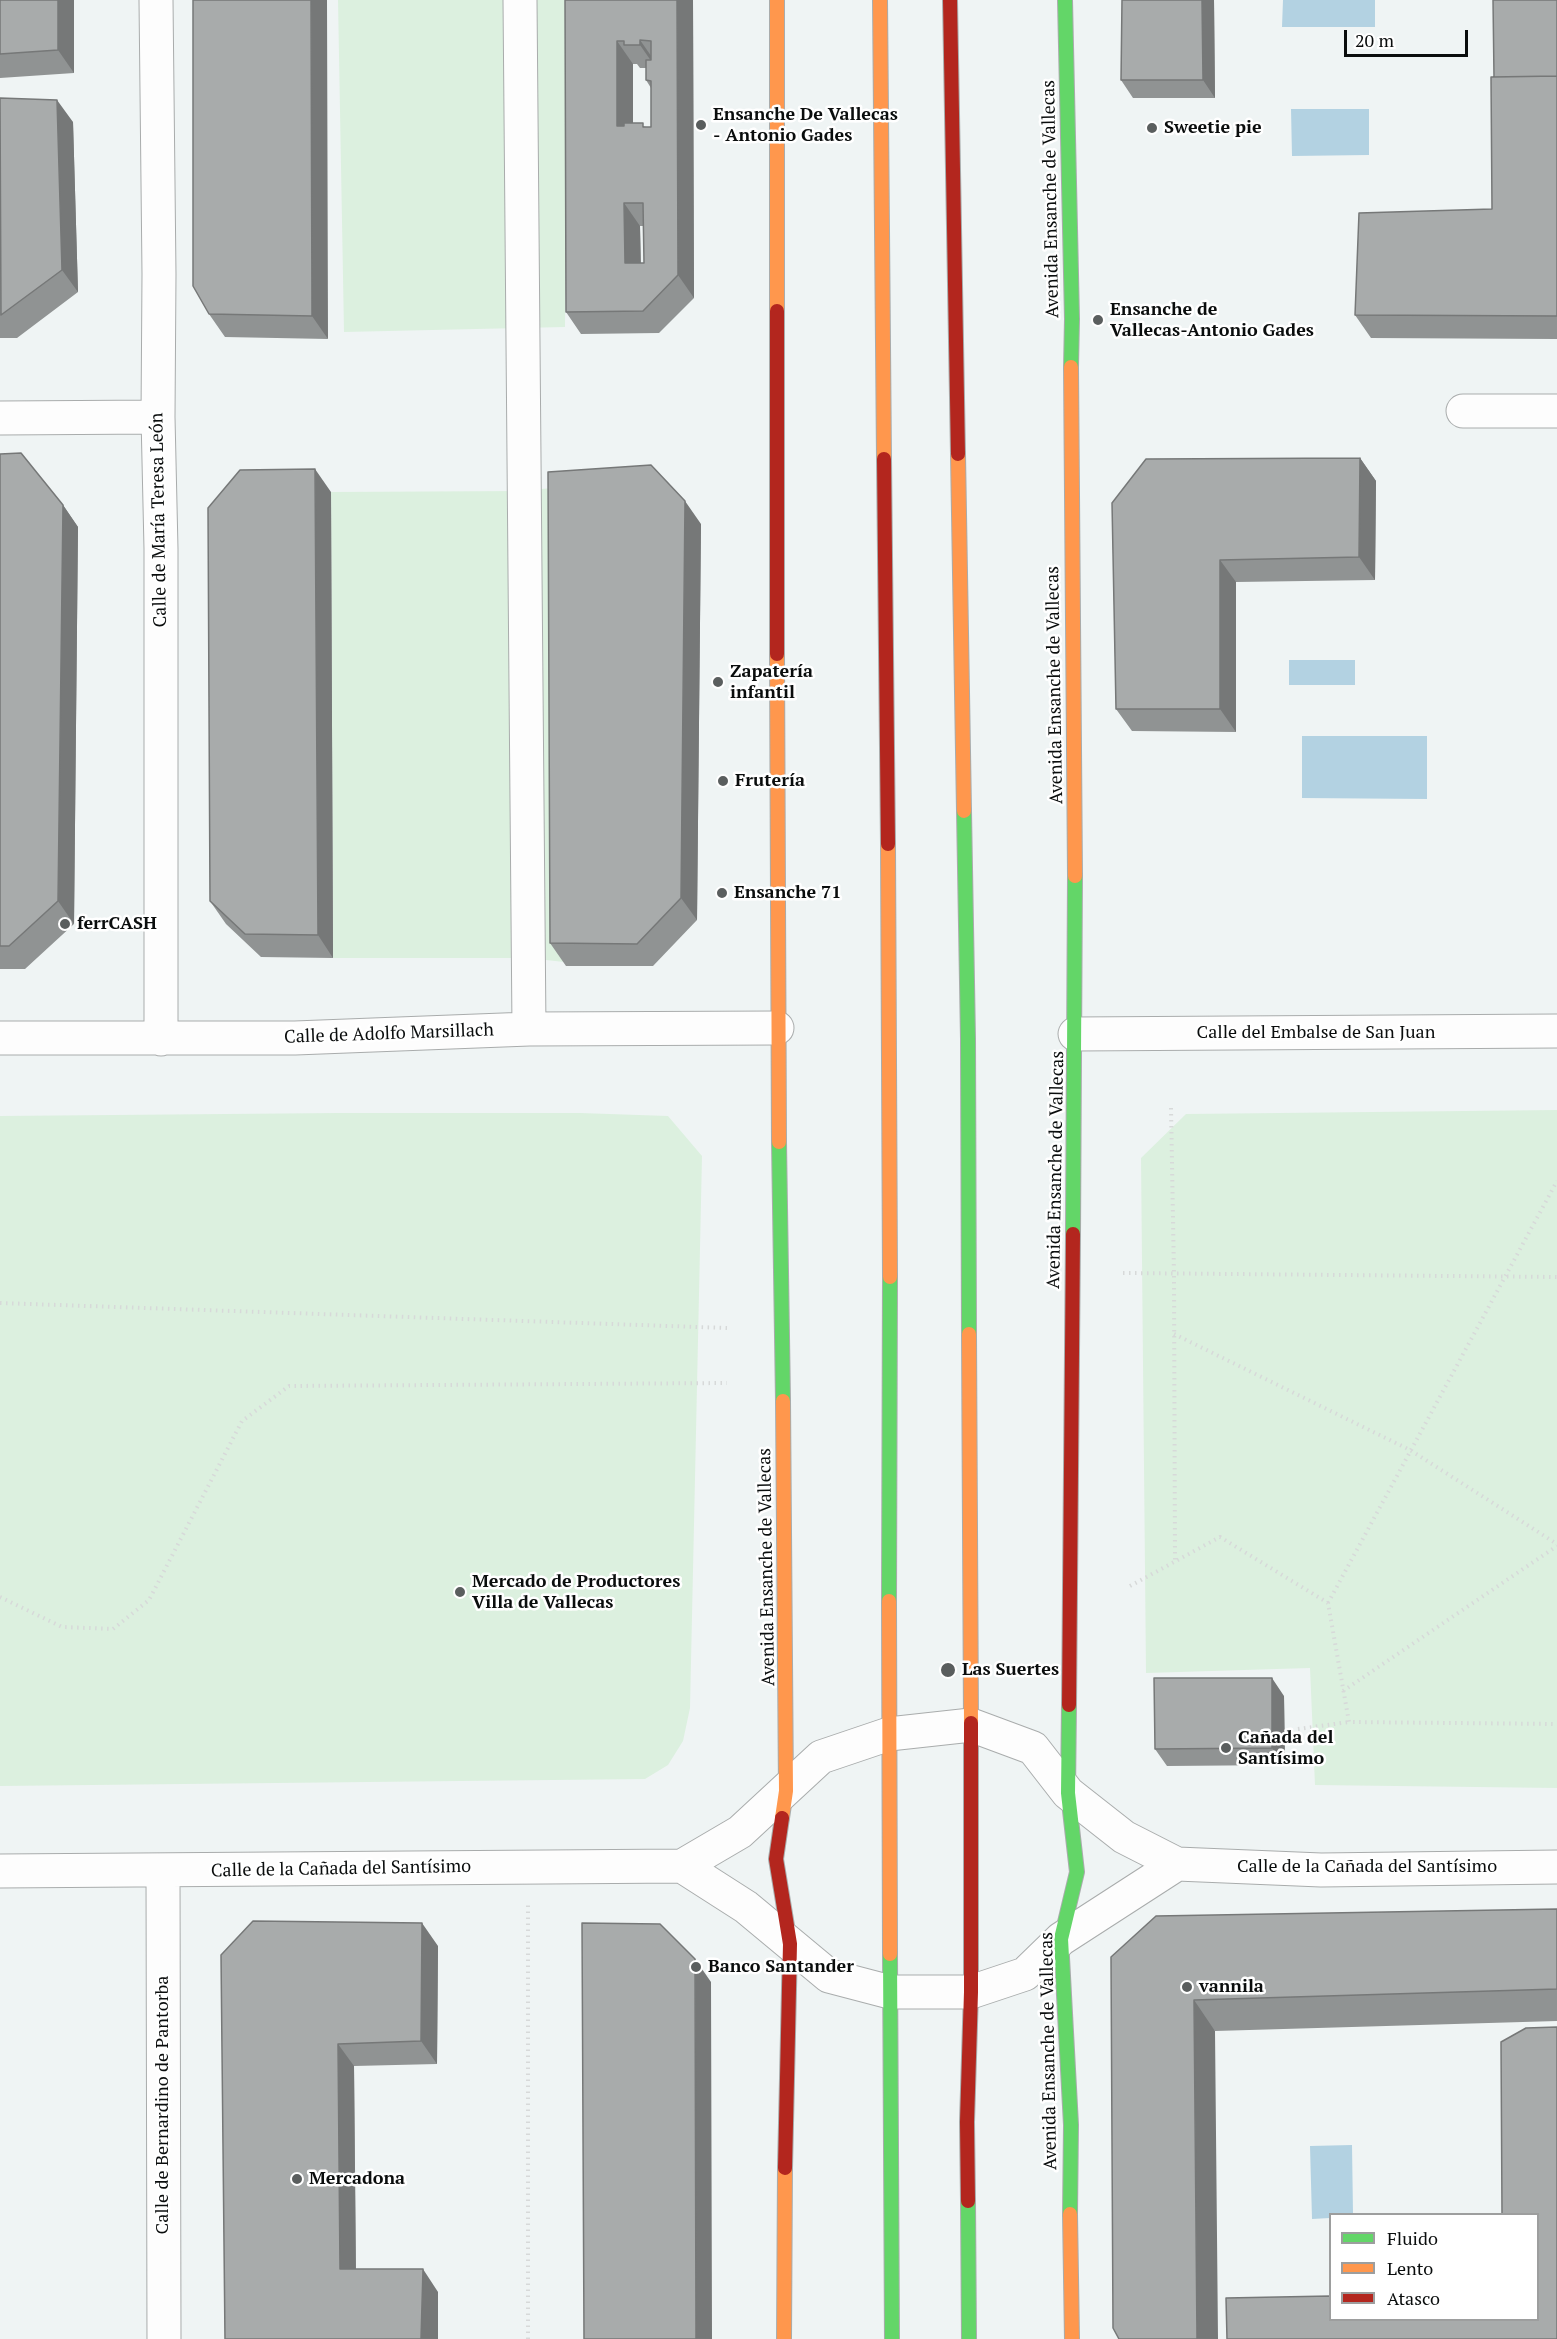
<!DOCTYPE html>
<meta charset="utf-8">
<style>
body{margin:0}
#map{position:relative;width:1557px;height:2339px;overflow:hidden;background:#eff4f4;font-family:"PT Serif",serif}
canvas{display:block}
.legend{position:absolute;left:1329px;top:2213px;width:210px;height:108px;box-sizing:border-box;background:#fff;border:2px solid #9d9e9e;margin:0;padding:8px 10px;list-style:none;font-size:18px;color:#0a0d0d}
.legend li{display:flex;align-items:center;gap:12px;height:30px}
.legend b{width:30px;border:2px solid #9d9e9e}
.scale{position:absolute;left:1344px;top:30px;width:124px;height:27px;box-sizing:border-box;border:3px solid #0a0d0d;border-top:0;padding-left:8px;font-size:18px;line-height:21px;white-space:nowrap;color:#0a0d0d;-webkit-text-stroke:4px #fff;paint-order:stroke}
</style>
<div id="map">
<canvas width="1557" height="2339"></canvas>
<ul class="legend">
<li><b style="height:8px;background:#63d668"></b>Fluido</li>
<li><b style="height:8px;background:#ff974d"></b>Lento</li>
<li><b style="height:8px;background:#b3261e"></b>Atasco</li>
</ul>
<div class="scale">20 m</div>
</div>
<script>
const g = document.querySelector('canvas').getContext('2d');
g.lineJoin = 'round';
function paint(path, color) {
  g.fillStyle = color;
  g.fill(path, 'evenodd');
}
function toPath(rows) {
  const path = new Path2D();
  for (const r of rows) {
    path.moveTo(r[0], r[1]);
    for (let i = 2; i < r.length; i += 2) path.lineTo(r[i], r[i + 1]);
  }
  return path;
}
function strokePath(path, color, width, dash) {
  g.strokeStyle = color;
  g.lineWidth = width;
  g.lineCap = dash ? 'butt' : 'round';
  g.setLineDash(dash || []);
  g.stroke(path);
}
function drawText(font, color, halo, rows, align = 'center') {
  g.font = font + ' "PT Serif",serif';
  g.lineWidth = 5;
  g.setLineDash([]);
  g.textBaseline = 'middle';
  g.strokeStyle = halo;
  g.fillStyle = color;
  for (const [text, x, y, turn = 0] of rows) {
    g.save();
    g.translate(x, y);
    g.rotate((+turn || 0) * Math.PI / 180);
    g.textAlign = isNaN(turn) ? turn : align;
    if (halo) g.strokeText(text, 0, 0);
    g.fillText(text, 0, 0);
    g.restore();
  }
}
const green = toPath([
 [338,0,567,0,565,327,344,332],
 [561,487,564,962,528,958,333,958,331,492,523,491],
 [1557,1110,1557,1788,1315,1785,1310,1668,1146,1673,1141,1158,1186,1114],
 [338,1113,580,1113,668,1116,702,1156,690,1708,683,1741,668,1765,645,1779,0,1786,0,1116]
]);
const water = toPath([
 [1283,0,1375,0,1375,27,1282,27],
 [1291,109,1369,109,1369,155,1292,156],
 [1289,660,1355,660,1355,685,1289,685],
 [1302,736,1427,736,1427,799,1302,798],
 [1352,2145,1353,2214,1330,2214,1330,2218,1312,2219,1310,2146]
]);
const path = toPath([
 [1171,1108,1174,1274,1175,1562],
 [1123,1273,1557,1277],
 [0,1303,727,1328],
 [1174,1334,1410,1450,1557,1544],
 [1130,1586,1220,1537,1328,1603,1349,1722,1557,1724],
 [0,1597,62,1627,113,1629,149,1600,242,1421,289,1386,727,1383],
 [1328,1603,1557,1181],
 [1343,1691,1557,1546],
 [1298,1729,1349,1722],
 [528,2339,528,1905]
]);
const street = toPath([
 [156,0,159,274,158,417,161,549,161,1039],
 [520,0,529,1029],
 [1463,411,1557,411],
 [0,418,158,417],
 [1075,1034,1557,1031],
 [0,1038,295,1038,529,1029,777,1028],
 [1177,1864,1061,1939,1025,1974,971,1992,890,1992,829,1976,746,1907,682,1866,740,1832,821,1757,889,1734,971,1725,1033,1748,1068,1793,1124,1837,1177,1864,1321,1870,1557,1867],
 [0,1871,682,1866],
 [163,1871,164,2339]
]);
const fast = toPath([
 [1065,0,1072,319,1071,367],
 [964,811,968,1039,969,1334],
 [779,1142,783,1401],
 [1073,1234,1075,876],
 [889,1601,890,1277],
 [1069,1705,1068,1793,1077,1872,1061,1939,1071,2125,1070,2214],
 [890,1954,892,2339],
 [968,2201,969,2339]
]);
const slow = toPath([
 [777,0,777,311],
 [880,0,884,459],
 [1071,367,1075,876],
 [958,454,964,811],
 [777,654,779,1142],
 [888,844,890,1277],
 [969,1334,971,1723],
 [889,1601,890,1954],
 [782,1818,786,1791,783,1401],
 [1070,2214,1072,2339],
 [784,2339,785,2168]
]);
const jam = toPath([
 [950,0,958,454],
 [777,311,777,654],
 [884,459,888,844],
 [1069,1705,1073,1234],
 [782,1818,776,1859,790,1944,785,2168],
 [968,2201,967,2122,971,1992,971,1723]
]);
const wall = toPath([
 [0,0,74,0,74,73,0,78],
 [193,0,328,339,225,337,209,314],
 [565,0,693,0,694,298,659,333,581,334,566,312],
 [633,64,637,64,640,68,646,68,646,80,651,88,651,127,646,127,633,123],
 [640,226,644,226,644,263,641,263],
 [1122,0,1214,0,1215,98,1133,98,1121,80],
 [1557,0,1557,339,1371,338,1355,315,1492,209,1494,77],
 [0,98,73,122,78,292,17,338,0,338],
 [0,454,63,505,78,527,74,924,25,969,0,969],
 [1360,458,1376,481,1375,580,1236,582,1236,732,1132,731,1116,709,1112,503],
 [331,492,333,958,261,957,226,924,210,901],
 [701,524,697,920,653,966,566,966,550,943],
 [1284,1696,1285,1765,1167,1766,1155,1749],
 [1557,1909,1557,2021,1215,2031,1111,1957],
 [438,1946,437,2064,354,2066,356,2269,438,2292,438,2339,225,2339,221,1955]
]);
const shadedWall = toPath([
 [58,0,74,0,74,73,58,50],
 [311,0,327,0,328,339,312,316],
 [677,0,693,0,694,298,678,275],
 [1202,0,1214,0,1215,98,1203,80],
 [640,40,656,63,656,68,640,45],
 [617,41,633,64,633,149,617,126],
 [57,100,73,122,78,292,62,270],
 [624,203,640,226,641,286,625,263],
 [1360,458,1376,481,1375,580,1359,557],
 [315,469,331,492,333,958,318,935],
 [685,501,701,524,697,920,681,898],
 [63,505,78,527,74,924,58,901],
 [1220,560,1236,582,1236,732,1220,709],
 [1272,1678,1284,1696,1285,1765,1272,1748],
 [422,1923,438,1946,437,2064,421,2041],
 [695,1959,711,1982,712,2339,696,2339],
 [1194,2000,1215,2031,1218,2339,1197,2339],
 [338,2044,354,2066,356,2292,340,2269],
 [423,2269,438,2292,438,2339,421,2339]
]);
const building = toPath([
 [0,0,58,0,58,50,0,54,0,0],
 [193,0,311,0,312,316,209,314,193,286,193,0],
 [565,0,677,0,678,275,643,311,566,312,565,0],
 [640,40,651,41,651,60,646,60,646,80,651,81,651,127,643,127,643,123,624,123,624,126,617,126,617,41,624,41,624,45,640,45,640,40],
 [624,203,643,203,644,263,625,263,624,203],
 [1122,0,1202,0,1203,80,1121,80,1122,0],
 [1493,0,1557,0,1557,76,1494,77,1493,0],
 [1557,76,1557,316,1355,315,1359,213,1492,209,1491,77,1557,76],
 [0,98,57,100,62,270,1,315,0,98],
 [21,453,63,505,58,901,9,946,0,946,0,454,21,453],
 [1360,458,1359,557,1220,560,1220,709,1116,709,1112,503,1146,459,1360,458],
 [651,465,685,501,681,898,637,944,550,943,548,472,651,465],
 [315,469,318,935,245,934,210,901,208,508,240,470,315,469],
 [1154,1678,1272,1678,1272,1748,1155,1749,1154,1678],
 [1557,1909,1557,1989,1194,2000,1197,2339,1119,2339,1113,2328,1111,1957,1156,1916,1557,1909],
 [253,1921,422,1923,421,2041,338,2044,340,2269,423,2269,421,2339,225,2339,221,1955,253,1921],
 [582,1923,660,1924,695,1959,696,2339,584,2339,582,1923],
 [1557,2027,1557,2339,1227,2339,1226,2298,1330,2296,1330,2319,1538,2319,1538,2214,1502,2214,1501,2042,1526,2028,1557,2027]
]);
const markers = [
 [701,125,6,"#5a5e5e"],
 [1152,128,6,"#5a5e5e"],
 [1098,320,6,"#5a5e5e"],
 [718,682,6,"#5a5e5e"],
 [723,781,6,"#5a5e5e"],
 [722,893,6,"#5a5e5e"],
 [65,924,6,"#5a5e5e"],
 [460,1592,6,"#5a5e5e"],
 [948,1670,8,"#5a5e5e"],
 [1226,1748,6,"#5a5e5e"],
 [696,1967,6,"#5a5e5e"],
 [1187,1987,6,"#5a5e5e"],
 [297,2179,6,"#5a5e5e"]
];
const poiNames = [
 ["Ensanche De Vallecas",713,115],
 ["- Antonio Gades",713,136],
 ["Sweetie pie",1164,128],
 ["Ensanche de",1110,310],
 ["Vallecas-Antonio Gades",1110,331],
 ["Zapatería",730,672],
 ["infantil",730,693],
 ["Frutería",735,781],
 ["Ensanche 71",734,893],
 ["ferrCASH",77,924],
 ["Mercado de Productores",472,1582],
 ["Villa de Vallecas",472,1603],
 ["Las Suertes",962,1670],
 ["Cañada del",1238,1738],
 ["Santísimo",1238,1759],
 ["Banco Santander",708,1967],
 ["vannila",1199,1987],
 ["Mercadona",309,2179]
];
const streetNames = [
 ["Avenida Ensanche de Vallecas",1051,199,-91],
 ["Calle de María Teresa León",159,520,-91],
 ["Avenida Ensanche de Vallecas",1055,685,-91],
 ["Calle del Embalse de San Juan",1316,1033],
 ["Calle de Adolfo Marsillach",389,1034,-2],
 ["Avenida Ensanche de Vallecas",1056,1170,-89],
 ["Avenida Ensanche de Vallecas",767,1567,-91],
 ["Calle de la Cañada del Santísimo",1367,1867],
 ["Calle de la Cañada del Santísimo",341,1869,-1],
 ["Avenida Ensanche de Vallecas",1049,2051,-91],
 ["Calle de Bernardino de Pantorba",163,2105,-90]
];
paint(green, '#dcf0df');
paint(water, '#b3d2e2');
strokePath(street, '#a9acac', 35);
strokePath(fast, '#a9acac', 16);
strokePath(slow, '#a9acac', 16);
strokePath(jam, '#a9acac', 16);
strokePath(path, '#d7d9d9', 4, [1.5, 4.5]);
strokePath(street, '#fdfdfd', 33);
strokePath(fast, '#63d668', 14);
strokePath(slow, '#ff974d', 14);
strokePath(jam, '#b3261e', 14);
paint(wall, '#909393');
paint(shadedWall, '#767878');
paint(building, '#a8abab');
strokePath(building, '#767878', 1.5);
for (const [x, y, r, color] of markers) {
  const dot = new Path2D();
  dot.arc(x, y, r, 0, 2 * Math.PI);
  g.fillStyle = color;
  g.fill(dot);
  strokePath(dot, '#fff', 2);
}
drawText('bold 18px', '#0a0d0d', '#fff', poiNames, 'left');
drawText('18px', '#0a0d0d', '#fff', streetNames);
</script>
